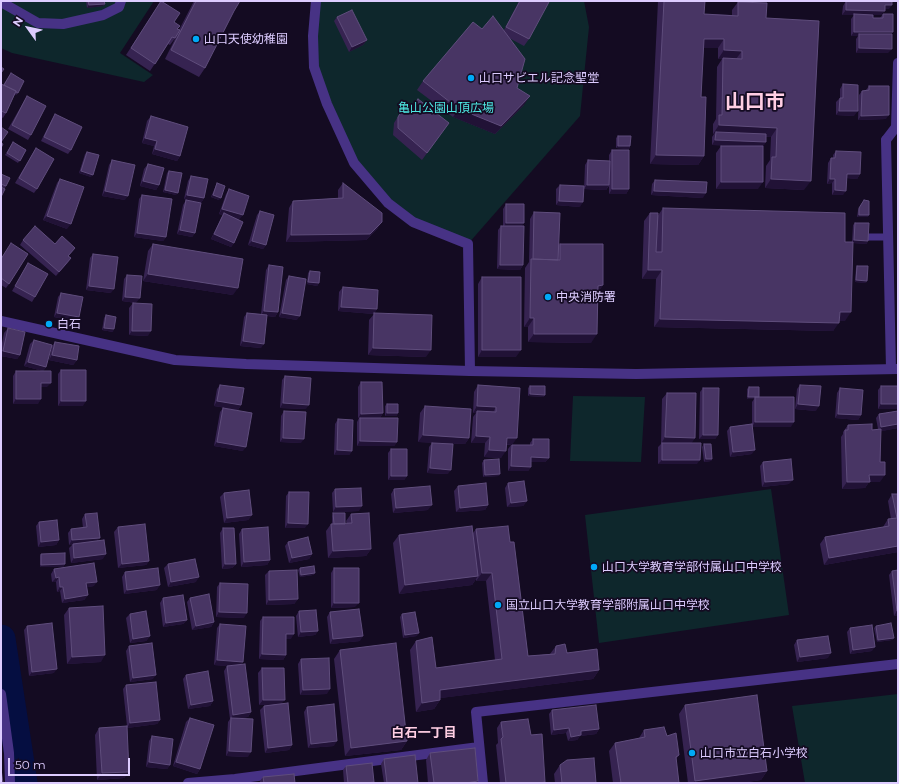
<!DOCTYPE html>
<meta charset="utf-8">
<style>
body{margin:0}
#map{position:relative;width:899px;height:784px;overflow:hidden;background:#140b22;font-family:Montserrat,sans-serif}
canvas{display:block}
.frame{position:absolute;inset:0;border:2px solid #dcf;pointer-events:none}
.north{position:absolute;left:8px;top:8px;width:40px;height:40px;-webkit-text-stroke:3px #140b22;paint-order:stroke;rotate:303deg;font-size:11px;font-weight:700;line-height:16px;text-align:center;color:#dcf}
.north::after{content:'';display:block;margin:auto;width:14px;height:18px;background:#dcf;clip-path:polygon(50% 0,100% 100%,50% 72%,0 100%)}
.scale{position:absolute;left:8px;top:758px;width:122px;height:18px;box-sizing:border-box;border:2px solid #dcf;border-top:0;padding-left:5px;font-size:12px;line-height:14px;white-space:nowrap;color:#dcf;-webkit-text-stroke:3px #140b22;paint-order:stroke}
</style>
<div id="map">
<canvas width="899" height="784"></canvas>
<div class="frame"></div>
<div class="north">N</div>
<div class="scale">50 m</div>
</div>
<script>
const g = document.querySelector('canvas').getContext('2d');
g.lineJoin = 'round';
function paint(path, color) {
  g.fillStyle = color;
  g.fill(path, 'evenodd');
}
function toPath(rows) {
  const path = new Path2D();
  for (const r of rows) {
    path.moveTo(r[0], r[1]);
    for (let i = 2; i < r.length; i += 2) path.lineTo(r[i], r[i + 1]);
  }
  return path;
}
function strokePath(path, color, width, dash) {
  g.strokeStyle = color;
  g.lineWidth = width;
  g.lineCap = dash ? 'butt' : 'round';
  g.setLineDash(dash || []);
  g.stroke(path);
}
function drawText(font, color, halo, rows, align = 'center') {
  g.font = font + ' Montserrat,"Noto Sans JP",sans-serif';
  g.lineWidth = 3.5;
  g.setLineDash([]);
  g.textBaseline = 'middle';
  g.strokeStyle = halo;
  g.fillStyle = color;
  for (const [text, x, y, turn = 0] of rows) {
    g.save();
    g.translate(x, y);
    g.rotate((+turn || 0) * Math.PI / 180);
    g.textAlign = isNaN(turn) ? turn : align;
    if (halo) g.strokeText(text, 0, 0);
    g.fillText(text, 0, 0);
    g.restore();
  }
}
const green = toPath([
 [1,1,154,1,120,53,153,75,144,82,12,53,1,48],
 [316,1,584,1,589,27,580,116,468,244,413,222,354,163,314,67],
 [573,396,645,397,641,462,570,461],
 [771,489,789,615,599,643,585,515],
 [898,694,898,783,805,783,792,706]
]);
const river = toPath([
 [1,639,23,783]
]);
const service = toPath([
 [867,237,888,237]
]);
const minor = toPath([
 [316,1,313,36,314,67,327,104,354,163,388,203,413,222,468,244,470,371],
 [1,2,38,23,63,24,103,15,119,7,121,1],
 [886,140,896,127,898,63],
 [1,694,9,753,10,783],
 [188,783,235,779,479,747],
 [483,783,476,712,898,664]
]);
const tertiary = toPath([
 [886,140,891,369],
 [1,321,175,360,246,364,470,371,636,374,898,369]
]);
const wall = toPath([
 [86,1,104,1,105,4,103,6,87,8],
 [161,1,174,22,177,29,179,30,194,1,240,1,233,11,205,68,199,77,165,59,176,37,170,45,168,44,150,71,126,55],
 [519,1,547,1,529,39,524,46,509,38,517,88,524,105,495,134,453,117,417,90,423,81,482,29,504,30],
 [658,1,705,1,704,14,732,15,732,10,738,2,766,18,804,190,765,188,766,166,770,160,771,137,766,137,763,146,758,189,716,189,716,153,721,146,744,146,712,145,712,137,714,134,713,134,713,124,716,119,717,67,722,59,718,59,718,48,703,48,701,97,704,156,698,165,650,164],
 [846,1,889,9,885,9,881,15,873,15,873,18,880,18,883,14,893,32,891,34,888,53,856,53,856,39,858,36,851,36,851,19,854,15,842,15,843,6],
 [337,17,367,40,363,45,349,52,334,21],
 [11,73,18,93,16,95,15,94,6,113,3,118,1,117,1,84,3,85],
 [843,84,854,116,836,115,836,102,840,98,840,89],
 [869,86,886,119,858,120,859,95,862,91,866,90],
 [27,96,31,135,28,140,8,129,24,101],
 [404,107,410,110,449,123,422,160,393,135,394,123],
 [55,114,71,150,68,154,41,141,52,119],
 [151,116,180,156,177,161,152,154,154,146,142,143,147,121],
 [618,136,630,146,629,149,616,148,616,138],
 [13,142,26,150,18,163,5,155],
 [36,148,37,189,34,193,15,183],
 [612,150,629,189,626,194,609,194,609,186,606,190,584,189,585,165,588,160,609,161,609,155],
 [836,151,860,174,857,179,847,178,843,195,832,195,832,183,827,184,828,163,831,158,833,158,833,155],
 [87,152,91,177,79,173,85,154],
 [112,160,125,200,102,196,109,165],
 [148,164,159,185,156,190,140,186,144,169],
 [169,171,176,195,163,192,167,173],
 [1,174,6,186,5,188,1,187],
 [191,176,204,198,201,203,184,199,188,181],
 [60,179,67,229,43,220,57,183],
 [655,180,703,198,651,195,652,184],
 [217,183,219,200,211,197,216,185],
 [343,183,378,228,366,240,286,242,289,208,293,201,338,198,338,190],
 [560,185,580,207,556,205,556,189],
 [229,189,239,220,234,243,231,247,211,239,221,218,223,215,219,214,226,194],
 [142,195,166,237,163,241,134,237,139,199],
 [186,200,195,233,192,237,177,234,183,205],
 [864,200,869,215,867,217,857,217,858,210],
 [506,204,522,226,523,265,520,270,497,269,498,230,501,226,503,226,503,209],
 [663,208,845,242,852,242,853,225,855,223,867,244,853,243,845,321,839,321,833,331,654,327,656,279,642,279,644,221,650,213,657,217],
 [260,211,266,245,263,249,248,245,257,215],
 [534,212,559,245,560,244,603,285,598,292,591,343,528,342,528,327,524,327,525,268,529,262,530,219],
 [23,240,55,244,75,248,68,256,71,258,56,276,20,245],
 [153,244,233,295,143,281,148,251],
 [93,254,111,293,86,290,90,258],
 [1,258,9,284,6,288,1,285],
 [28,263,35,297,32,302,12,291],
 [269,265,278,312,275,317,267,316,261,348,240,346,244,317,247,313,261,314,266,270],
 [857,266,866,283,855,282,856,268],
 [310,271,319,283,317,286,307,284,308,273],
 [127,275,136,303,122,301,124,279],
 [289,276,297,320,279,317,286,280],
 [482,277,516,357,478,357,478,284],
 [343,287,377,309,374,313,426,357,368,355,369,320,374,314,338,311,339,292],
 [61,293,76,322,54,317,58,297],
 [133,303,148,336,129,335,129,308],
 [106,315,113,332,102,330,104,318],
 [8,328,20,355,17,359,1,356,1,348,4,333],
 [34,340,46,367,43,371,24,366,30,344],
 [55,342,77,360,73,365,49,360,52,346],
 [61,370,83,406,58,406,58,374],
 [16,371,47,387,41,387,38,404,13,404,13,376],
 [285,376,306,409,280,408,282,380],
 [361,382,383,413,380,418,397,442,394,446,357,446,357,422,359,418,358,418,358,387],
 [220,385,241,405,238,410,214,406,217,389],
 [478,385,520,388,512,445,530,445,530,443,533,439,549,458,545,462,531,462,531,467,528,471,508,471,508,449,511,445,506,445,501,458,484,457,485,443,471,443,473,417,476,413,473,413,474,392],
 [800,385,816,411,795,409,797,389],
 [530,386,545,395,543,397,528,396,528,388],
 [881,386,898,386,898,409,878,409,878,390],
 [749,387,791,427,752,427,752,454,730,457,727,431,730,427,752,424,752,402,754,399,747,399,747,389],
 [703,388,718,435,715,439,699,439,700,392],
 [840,388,861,415,858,420,835,418,837,393],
 [667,393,695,438,691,443,697,464,658,464,658,447,661,444,662,399],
 [387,404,397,416,385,416,385,406],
 [425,406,469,438,465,444,418,442,420,413],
 [223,408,243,451,214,446,220,412],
 [284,411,301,443,280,442,281,416],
 [898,411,898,428,881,431,880,482,869,482,865,488,842,489,841,437,843,434,843,432,848,425,872,430,878,429,876,418,879,414],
 [338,419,352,451,349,455,334,455,335,424],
 [432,443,448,474,427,473,429,447],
 [704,444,712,459,711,461,704,462,702,447],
 [391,449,407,476,404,480,388,480,388,453],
 [484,460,499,476,483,477,482,463],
 [763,462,789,484,762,487,760,466],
 [508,483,527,501,523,506,507,507,505,488],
 [458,486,488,505,485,510,456,512,454,491],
 [335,489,359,511,333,512,332,493],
 [394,489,428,510,393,513,391,494],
 [289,492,305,528,285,528,286,496],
 [224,493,252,515,248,520,224,523,220,497],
 [892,494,898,494,898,552,824,565,820,544,825,537,883,527,888,519,891,519,888,501],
 [333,513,345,524,347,524,346,521,351,514,371,549,366,556,328,558,326,531,331,524,332,524,332,516],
 [85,514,98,540,103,559,71,563,69,548,72,545,69,545,68,533,71,529,83,528,82,519],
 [39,522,59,540,56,545,38,547,36,526],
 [118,527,149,561,146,565,118,568,114,532],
 [223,528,236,564,232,568,222,569,220,533],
 [242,529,270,560,267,565,241,567,239,534],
 [476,529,528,656,550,654,556,646,599,670,593,679,440,698,440,700,434,709,416,712,410,650,416,641,436,668,495,660,486,581,476,581,476,579,472,585,399,594,393,543,399,535,473,533],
 [288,542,312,554,309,559,289,563,285,546],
 [41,554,65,564,63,567,40,567,40,556],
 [168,564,196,582,168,587,164,568],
 [300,568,315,573,313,575,300,577,298,570],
 [334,568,355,607,331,608,331,573],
 [54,569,94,586,87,587,88,595,84,600,62,603,60,591,57,592,56,582,52,582,51,574],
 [269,571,298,599,294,604,266,605,265,575],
 [892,571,898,615,894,616,889,575],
 [125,572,157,590,124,594,122,577],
 [220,583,244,618,216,617,217,587],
 [163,598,187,620,183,624,163,627,160,603],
 [190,598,214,622,211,627,192,630,187,602],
 [69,608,101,662,67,664,64,615],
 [299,611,318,631,315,635,298,637,296,616],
 [330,612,360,641,330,644,327,617],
 [130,614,150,636,146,641,130,643,126,618],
 [402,614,417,636,403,638,400,617],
 [263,617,291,639,286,639,286,655,283,660,259,659,260,621],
 [220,624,242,664,251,712,248,717,238,718,248,757,226,756,228,722,230,719,224,671,227,666,229,666,214,665,217,628],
 [27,626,54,673,29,676,24,630],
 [876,626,894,638,892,640,877,642,874,628],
 [850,628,872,651,850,654,847,632],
 [797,640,828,658,797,662,794,645],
 [129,646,153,679,130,682,126,651],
 [340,650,407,741,401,750,345,756,334,659],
 [301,659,327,694,300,695,298,664],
 [262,668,282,704,292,745,289,750,265,753,260,710,264,706,274,704,259,705,258,673],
 [186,675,213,701,210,706,188,709,183,679],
 [126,685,160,720,157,724,127,728,129,772,124,778,97,780,95,735,99,728,127,726,123,689],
 [685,705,767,771,761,780,740,783,688,783,679,714],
 [307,707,334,746,308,748,304,712],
 [552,710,599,729,596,734,580,736,577,740,568,741,566,733,551,735,549,714],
 [190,718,200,769,197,774,173,766,186,722],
 [501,722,531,735,544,783,500,783,496,745,498,743,497,728],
 [644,730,667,736,679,755,676,759,679,783,613,783,609,751,615,743,639,738],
 [152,736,170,765,167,769,146,767,149,741],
 [430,753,477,783,428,783,426,760],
 [384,759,418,783,384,783,381,764],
 [560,765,596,783,555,783,554,774],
 [346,766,374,782,374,783,344,783,343,770],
 [263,777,295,783,260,783,260,781]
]);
const shadedWall = toPath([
 [105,4,103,6,87,8,89,5],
 [885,5,892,5,889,9,881,9],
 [846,10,885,11,881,15,842,15],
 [854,32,893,32,890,37,859,34,858,36,851,36],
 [704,39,724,39,718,48,697,48],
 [367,40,363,45,349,52,352,47],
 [859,48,892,49,888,53,856,53],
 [724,50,742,51,736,59,723,58,722,59,718,59],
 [530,96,524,105,495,134,453,117,459,109],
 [839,111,858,111,854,116,836,115],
 [889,115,886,119,858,120,861,116],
 [719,125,777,128,771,137,716,134,716,132,714,134,713,134],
 [145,138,157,141,154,146,142,143],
 [715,140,766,142,763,147,712,145],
 [618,146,630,146,629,149,616,148],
 [155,149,180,156,177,161,152,154],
 [656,155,704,156,698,165,650,164],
 [81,171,93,175,91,177,79,173],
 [847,174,860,174,857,179,844,178],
 [771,179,811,181,804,190,765,188],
 [830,179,835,179,832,183,827,184],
 [143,181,159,185,156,190,140,186],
 [721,182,763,182,758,189,716,189],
 [587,185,609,185,606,190,584,189],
 [612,189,629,189,626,194,609,194],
 [165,190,178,193,176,195,163,192],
 [835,190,846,191,843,195,832,195],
 [105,191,128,196,125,200,102,196],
 [654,191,706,193,703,198,651,195],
 [187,195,204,198,201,203,184,199],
 [213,195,221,198,219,200,211,197],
 [559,201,583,202,580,207,556,205],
 [222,209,243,215,239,220,224,213,223,215,219,214],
 [859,215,869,215,867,217,857,217],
 [47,216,71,224,67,229,43,220],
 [382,222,378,228,366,240,286,242,291,235],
 [506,223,524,223,521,227,503,228],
 [180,230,195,233,192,237,177,234],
 [137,233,166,237,163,241,134,237],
 [214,234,234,243,231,247,211,239],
 [854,240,868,241,867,244,852,243],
 [252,241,266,245,263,249,248,245],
 [71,258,68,263,56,276,59,272],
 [500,265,523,265,520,270,497,269],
 [648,270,662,270,656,279,642,279],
 [148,274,238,288,233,295,143,281],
 [856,280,867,281,866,283,855,282],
 [308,282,319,283,317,286,307,284],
 [603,285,597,294,598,286],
 [89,286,114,289,111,293,86,290],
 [125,297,140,298,136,303,122,301],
 [341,307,377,309,374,314,338,311],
 [264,311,278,312,275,317,261,315],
 [840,312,851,312,845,321,833,321],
 [57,313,79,317,76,322,54,317],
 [282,313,300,316,297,320,279,317],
 [530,318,534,318,528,327,524,327],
 [660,319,839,323,833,331,654,327],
 [104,328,114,329,113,332,102,330],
 [132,331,151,331,148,336,129,335],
 [534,334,597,334,591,343,528,342],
 [243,341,264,344,261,348,240,346],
 [373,348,431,350,426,357,368,355],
 [482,350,521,350,516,357,478,357],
 [3,351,20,355,17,359,1,356,1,353],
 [52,355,77,360,73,365,49,360],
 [28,362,46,367,43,371,24,366],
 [41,383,51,383,47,387,38,387],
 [530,394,545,395,543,397,528,396],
 [748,397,759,397,755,397,754,399,747,399],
 [16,399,41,399,38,404,13,404],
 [61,401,86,401,83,406,58,406],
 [217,401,241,405,238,410,214,406],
 [283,403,309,405,306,409,280,408],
 [798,404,819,406,816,411,795,409],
 [881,404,898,404,898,409,878,409],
 [477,406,496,407,492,414,477,411,476,413,473,413],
 [383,413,380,418,358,418,361,414],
 [387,413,398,413,397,416,385,416],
 [838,414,861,415,858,420,835,418],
 [755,422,794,422,791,427,752,427],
 [898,424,898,428,878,432,881,427],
 [423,435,469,438,465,444,418,442],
 [703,435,718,435,715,439,699,439],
 [476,436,490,437,485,443,471,443],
 [665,437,695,438,690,445,662,443,661,444],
 [283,438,304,439,301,443,280,442],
 [507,438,517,438,512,445,502,444],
 [360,441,397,442,394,446,357,446],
 [217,442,246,447,243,451,214,446],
 [337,450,352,451,349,455,334,455],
 [489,450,506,451,501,458,484,457],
 [755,450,752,454,730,457,733,452],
 [531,457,549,458,545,462,528,462],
 [706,459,712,459,711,461,704,462],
 [662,460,700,460,697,464,658,464],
 [511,466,531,467,528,471,508,471],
 [430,468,451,470,448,474,427,473],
 [500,474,499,476,483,477,485,475],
 [869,475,885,475,880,482,869,482,865,488,842,489,847,482],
 [391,476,407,476,404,480,388,480],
 [793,480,789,484,762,487,765,482],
 [527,501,523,506,507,507,511,503],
 [432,505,428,510,393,513,396,508],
 [488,505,485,510,456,512,460,508],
 [362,506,359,511,333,512,336,507],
 [252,515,248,520,224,523,227,518],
 [288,523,308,524,305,528,285,528],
 [100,538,96,542,73,544,72,545,69,545,72,540],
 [59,540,56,545,38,547,41,542],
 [898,546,898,552,824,565,829,558],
 [371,549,366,556,328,558,333,551],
 [106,554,103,559,71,563,74,558],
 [312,554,309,559,289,563,292,558],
 [270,560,267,565,241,567,244,562],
 [149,561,146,565,118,568,122,564],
 [65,564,63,567,40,567,41,565],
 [225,564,236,564,232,568,222,569],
 [315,573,313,575,300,577,301,575],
 [482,573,492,573,486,581,476,581],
 [478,576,472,585,399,594,405,585],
 [59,577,56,582,52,582,56,578],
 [199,577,196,582,168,587,171,582],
 [97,582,94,586,83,588,86,583],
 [160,585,157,590,124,594,127,590],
 [60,587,63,587,60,591,57,592],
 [88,595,84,600,62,603,65,599],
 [298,599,294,604,266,605,269,600],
 [334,603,359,603,355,607,331,608],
 [897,611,898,611,898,615,894,616],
 [219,612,247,613,244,618,216,617],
 [187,620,183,624,163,627,166,623],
 [214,622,211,627,192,630,196,626],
 [318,631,315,635,298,637,301,632],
 [419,633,417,636,403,638,405,635],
 [286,634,294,634,291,639,283,639],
 [150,636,146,641,130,643,133,639],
 [363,636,360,641,330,644,333,639],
 [894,638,892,640,877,642,878,640],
 [875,647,872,651,850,654,853,650],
 [831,653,828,658,797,662,800,657],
 [262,654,286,655,283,660,259,659],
 [105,655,101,662,67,664,72,657],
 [217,660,243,662,240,667,214,665],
 [57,669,54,673,29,676,32,672],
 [599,670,593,679,433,699,440,690],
 [156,675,153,679,130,682,133,678],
 [330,689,327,694,300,695,303,690],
 [263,700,285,700,281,704,259,705],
 [440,700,434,709,416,712,422,703],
 [213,701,210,706,188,709,191,705],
 [251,712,248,717,231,719,233,715],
 [160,720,157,724,127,728,130,723],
 [569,728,566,733,551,735,554,730],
 [599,729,596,734,580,736,577,740,568,741,571,737,581,731],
 [337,741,334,746,308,748,311,744],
 [407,741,401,750,345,756,351,748],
 [292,745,289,750,265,753,268,748],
 [229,751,251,752,248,757,226,756],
 [149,762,170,765,167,769,146,767],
 [176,762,200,769,197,774,173,766],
 [767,771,761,780,740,783,694,783,695,781],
 [129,772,124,778,97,780,102,773],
 [478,781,477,783,466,783]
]);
const building = toPath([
 [88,1,104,1,105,4,89,5,88,1],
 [161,1,180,13,174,22,180,26,177,29,180,30,175,38,172,37,155,64,131,48,161,1],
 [196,1,240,1,234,11,205,68,171,50,196,1],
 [520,1,547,1,549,2,529,39,506,27,520,1],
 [664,1,705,1,704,14,738,16,738,2,767,3,766,18,819,21,811,181,771,179,772,157,776,157,777,128,719,125,719,115,722,115,723,58,742,59,742,51,724,50,724,39,704,39,701,97,706,97,704,156,656,155,664,1],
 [846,1,892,1,892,5,885,5,885,11,846,10,846,1],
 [352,10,367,40,352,47,337,17,352,10],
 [854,14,873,15,873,18,883,18,883,14,893,14,893,32,854,32,854,14],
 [493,16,525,59,517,88,530,96,501,126,459,109,423,81,473,22,482,29,493,16],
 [859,34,892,34,892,49,859,48,859,34],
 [1,67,4,69,1,73,1,67],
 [11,73,24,81,18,93,16,92,16,91,4,85,11,73],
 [1,84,16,91,6,113,1,111,1,84],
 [843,84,858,85,858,111,839,111,840,98,843,98,843,84],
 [869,86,889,86,889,115,861,116,862,91,869,90,869,86],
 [27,96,46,106,31,135,12,125,27,96],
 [418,99,449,123,427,153,398,128,398,117,404,107,410,110,418,99],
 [55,114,82,127,71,150,44,137,55,114],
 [151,116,188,127,180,156,155,149,157,141,145,138,151,116],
 [1,127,8,132,1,142,1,127],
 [716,132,766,134,766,142,715,140,716,132],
 [618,136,631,136,630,146,618,146,618,136],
 [13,142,26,150,20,161,7,153,13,142],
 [1,143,3,144,1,148,1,143],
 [721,146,763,146,763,182,721,182,721,146],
 [36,148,54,159,37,189,19,178,36,148],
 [612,150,629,150,629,189,612,189,612,150],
 [836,151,861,152,860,174,847,174,846,191,835,190,835,179,830,179,831,158,835,158,836,151],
 [87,152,99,155,93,175,81,171,87,152],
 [112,160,135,165,128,196,105,191,112,160],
 [588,160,610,161,609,185,587,185,588,160],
 [148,164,164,168,159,185,143,181,148,164],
 [169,171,182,173,178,193,165,190,169,171],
 [1,174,10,178,6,186,1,184,1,174],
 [191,176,208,179,204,198,187,195,191,176],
 [60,179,84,187,71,224,47,216,60,179],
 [655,180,707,182,706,193,654,191,655,180],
 [217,183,225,186,221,198,213,195,217,183],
 [343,183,382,213,382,222,370,234,291,235,293,201,343,198,343,183],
 [560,185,584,186,583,202,559,201,560,185],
 [1,187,5,189,1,197,1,187],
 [229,189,249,196,243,215,222,209,229,189],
 [142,195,172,199,166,237,137,233,142,195],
 [186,200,201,203,195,233,180,230,186,200],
 [864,200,869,201,869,215,859,215,859,208,864,200],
 [506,204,524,204,524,223,506,223,506,204],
 [663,208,845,213,845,242,853,242,851,312,840,312,839,323,660,319,662,270,648,270,650,213,658,213,656,252,662,252,663,208],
 [260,211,274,215,266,245,252,241,260,211],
 [534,212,560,213,558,260,533,259,534,212],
 [224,213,243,222,234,243,214,234,224,213],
 [855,223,869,223,868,241,854,240,855,223],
 [35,226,55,244,62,236,75,248,68,256,71,258,59,272,23,240,35,226],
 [501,226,524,226,523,265,500,265,501,226],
 [11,243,28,254,9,284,1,278,1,259,11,243],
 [153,244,243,259,238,288,148,274,153,244],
 [560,244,603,244,603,285,598,286,597,334,534,334,534,318,530,318,531,259,560,260,560,244],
 [93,254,118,257,114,289,89,286,93,254],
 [28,263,48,274,35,297,15,286,28,263],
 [269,265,283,267,278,312,264,311,269,265],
 [857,266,868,266,867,281,856,280,857,266],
 [310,271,320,272,319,283,308,282,310,271],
 [127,275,142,276,140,298,125,297,127,275],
 [289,276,306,279,300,316,282,313,289,276],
 [482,277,521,277,521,350,482,350,482,277],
 [343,287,378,290,377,309,341,307,343,287],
 [61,293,83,297,79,317,57,313,61,293],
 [133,303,152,304,151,331,132,331,133,303],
 [247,313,267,315,264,344,243,341,247,313],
 [374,313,432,315,431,350,373,348,374,313],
 [106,315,116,317,114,329,104,328,106,315],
 [8,328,25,332,20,355,3,351,8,328],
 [34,340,52,345,46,367,28,362,34,340],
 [55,342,79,346,77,360,52,355,55,342],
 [61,370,86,370,86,401,61,401,61,370],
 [16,371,51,371,51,383,41,383,41,399,16,399,16,371],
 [285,376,311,378,309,405,283,403,285,376],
 [361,382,382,382,383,413,361,414,361,382],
 [220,385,244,388,241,405,217,401,220,385],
 [478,385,520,388,517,438,507,438,506,451,489,450,490,437,476,436,477,411,496,412,496,407,477,406,478,385],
 [800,385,821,386,819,406,798,404,800,385],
 [530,386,545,386,545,395,530,394,530,386],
 [881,386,898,386,898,404,881,404,881,386],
 [749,387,759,387,759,397,748,397,749,387],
 [703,388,719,388,718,435,703,435,703,388],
 [840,388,863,390,861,415,838,414,840,388],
 [667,393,696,393,695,438,665,437,667,393],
 [755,397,794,397,794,422,755,422,755,397],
 [387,404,398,404,398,413,387,413,387,404],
 [425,406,471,409,469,438,423,435,425,406],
 [223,408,252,413,246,447,217,442,223,408],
 [284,411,306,412,304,439,283,438,284,411],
 [898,411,898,424,881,427,879,414,898,411],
 [360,418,398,418,397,442,360,441,360,418],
 [338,419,353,420,352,451,337,450,338,419],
 [752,424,755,450,733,452,730,427,752,424],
 [872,424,872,430,881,429,880,462,885,462,885,475,869,475,870,482,847,482,845,430,848,430,848,425,872,424],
 [533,439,549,439,549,458,531,457,531,467,511,466,512,445,533,445,533,439],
 [432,443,453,444,451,470,430,468,432,443],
 [662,443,701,443,700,460,662,460,662,443],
 [704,444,711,444,712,459,706,459,704,444],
 [391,449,407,449,407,476,391,476,391,449],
 [499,459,500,474,485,475,484,460,499,459],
 [791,459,793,480,765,482,763,462,791,459],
 [524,481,527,501,511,503,508,483,524,481],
 [486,483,488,505,460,508,458,486,486,483],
 [430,486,432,505,396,508,394,489,430,486],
 [361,488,362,506,336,507,335,489,361,488],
 [249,490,252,515,227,518,224,493,249,490],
 [289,492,309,492,308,524,288,523,289,492],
 [892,494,898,494,898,546,829,558,825,537,889,526,888,519,897,518,892,494],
 [97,513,100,538,72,540,71,529,87,527,85,514,97,513],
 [333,513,345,513,345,524,334,524,333,513],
 [369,513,371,549,333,551,331,524,352,523,351,514,369,513],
 [57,520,59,540,41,542,39,522,57,520],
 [145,524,149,561,122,564,118,527,145,524],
 [472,526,478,576,405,585,399,535,472,526],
 [508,526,510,542,514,542,528,656,555,654,556,646,565,644,567,653,597,649,599,670,440,690,440,700,422,703,416,641,432,637,436,668,502,659,492,573,482,573,476,529,508,526],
 [268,527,270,560,244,562,242,529,268,527],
 [223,528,234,528,236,564,225,564,223,528],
 [308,537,312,554,292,558,288,542,308,537],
 [104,540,106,554,74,558,73,544,104,540],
 [65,553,65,564,41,565,41,554,65,553],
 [195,559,199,577,171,582,168,564,195,559],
 [94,563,97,582,86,583,88,595,65,599,63,587,60,587,59,577,56,578,54,569,94,563],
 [314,566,315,573,301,575,300,568,314,566],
 [158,568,160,585,127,590,125,572,158,568],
 [334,568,359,568,359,603,334,603,334,568],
 [297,570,298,599,269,600,269,571,297,570],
 [898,570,898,611,897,611,892,571,898,570],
 [220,583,248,584,247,613,219,612,220,583],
 [209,594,214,622,196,626,190,598,209,594],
 [183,595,187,620,166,623,163,598,183,595],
 [103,606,105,655,72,657,69,608,103,606],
 [359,609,363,636,333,639,330,612,359,609],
 [316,610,318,631,301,632,299,611,316,610],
 [146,611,150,636,133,639,130,614,146,611],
 [415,612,419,633,405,635,402,614,415,612],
 [263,617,294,617,294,634,286,634,286,655,262,654,263,617],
 [52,623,57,669,32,672,27,626,52,623],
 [891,623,894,638,878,640,876,626,891,623],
 [220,624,246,626,243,662,217,660,220,624],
 [872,625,875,647,853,650,850,628,872,625],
 [828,636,831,653,800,657,797,640,828,636],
 [152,643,156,675,133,678,129,646,152,643],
 [396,643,407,741,351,748,340,650,396,643],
 [329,658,330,689,303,690,301,659,329,658],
 [245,664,251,712,233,715,227,666,245,664],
 [262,668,284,668,285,700,263,700,262,668],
 [208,671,213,701,191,705,186,675,208,671],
 [156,682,160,720,130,723,126,685,156,682],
 [757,695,767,771,695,781,685,705,757,695],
 [288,703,292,745,268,748,264,706,288,703],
 [334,704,337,741,311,744,307,707,334,704],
 [596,705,599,729,581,731,581,735,571,737,569,728,554,730,552,710,596,705],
 [190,718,214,725,200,769,176,762,190,718],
 [231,718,253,719,251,752,229,751,231,718],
 [528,719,531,735,542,734,545,782,539,783,506,783,501,739,503,737,501,722,528,719],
 [127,726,129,772,102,773,99,728,127,726],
 [664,727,667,736,676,733,679,755,676,757,679,783,621,783,615,743,645,737,644,730,664,727],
 [152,736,173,739,170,765,149,762,152,736],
 [475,748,478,781,466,783,434,783,430,753,475,748],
 [415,755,418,783,387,783,384,759,415,755],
 [594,758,596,783,562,783,560,765,567,760,594,758],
 [372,763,374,782,366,783,348,783,346,766,372,763],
 [1,769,3,783,1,783,1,769],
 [294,774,295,783,264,783,263,777,294,774]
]);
const markers = [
 [196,39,4,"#00a9f7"],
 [471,78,4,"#00a9f7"],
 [548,297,4,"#00a9f7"],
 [49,324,4,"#00a9f7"],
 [594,567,4,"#00a9f7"],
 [498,605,4,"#00a9f7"],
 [692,753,4,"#00a9f7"]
];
const poiNames = [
 ["山口天使幼稚園",204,39],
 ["山口サビエル記念聖堂",479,78],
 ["中央消防署",556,297],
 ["白石",57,324],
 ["山口大学教育学部付属山口中学校",602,567],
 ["国立山口大学教育学部附属山口中学校",506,605],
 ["山口市立白石小学校",700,753]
];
const parkNames = [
 ["亀山公園山頂広場",446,108]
];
const neighbourhoodNames = [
 ["白石一丁目",424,733]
];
const townNames = [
 ["山口市",755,102]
];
paint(green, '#0e272c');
strokePath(river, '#050e41', 29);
strokePath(service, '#473285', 7);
strokePath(minor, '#473285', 10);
strokePath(tertiary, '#473285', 10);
paint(wall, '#362351');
paint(shadedWall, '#211236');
paint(building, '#483564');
strokePath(building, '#5f4d7c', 1);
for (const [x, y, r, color] of markers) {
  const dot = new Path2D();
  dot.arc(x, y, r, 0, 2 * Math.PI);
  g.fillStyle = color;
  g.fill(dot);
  strokePath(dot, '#140b22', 1.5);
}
drawText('12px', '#dcf', '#140b22', poiNames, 'left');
drawText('12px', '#4ee9e4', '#140b22', parkNames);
drawText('bold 13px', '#ffcee3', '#140b22', neighbourhoodNames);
drawText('bold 20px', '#ffcee3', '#140b22', townNames);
</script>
